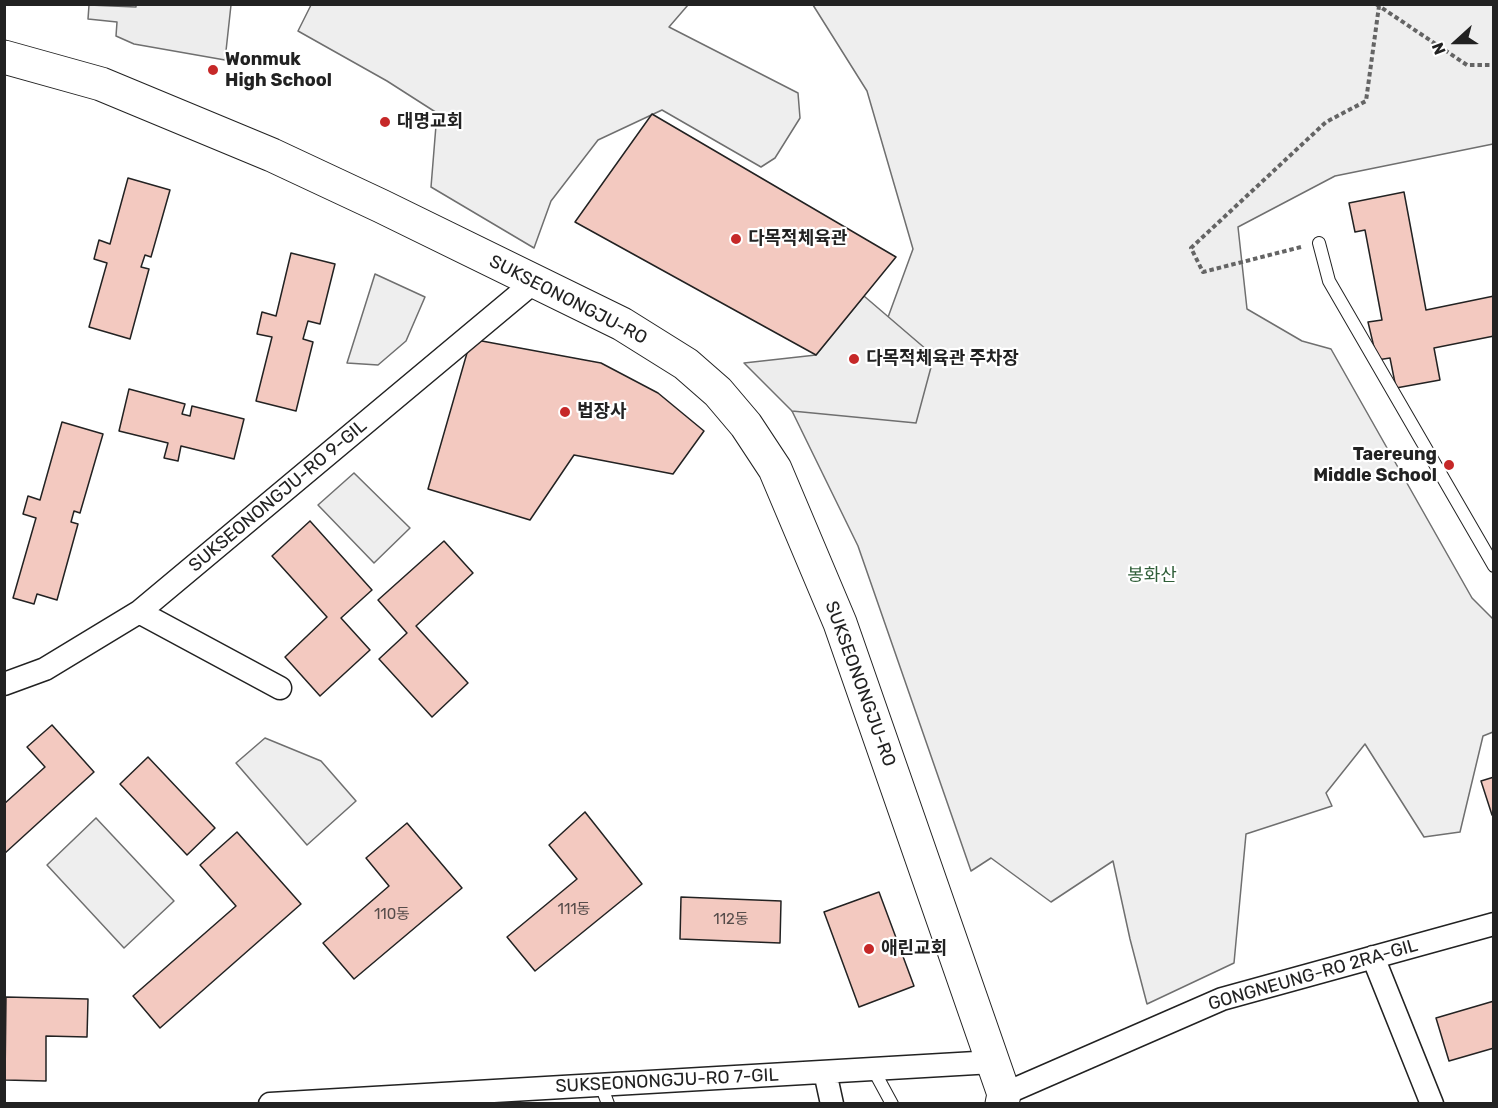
<!DOCTYPE html>
<meta charset="utf-8">
<style>
body{margin:0}
#map{position:relative;width:1498px;height:1108px;overflow:hidden;background:#fff;font-family:Rubik,sans-serif}
canvas{display:block}
.frame{position:absolute;inset:0;border:6px solid #222;pointer-events:none}
.north{position:absolute;left:1426px;top:12px;width:60px;height:60px;-webkit-text-stroke:4px #fff;paint-order:stroke;rotate:249deg;font-size:16px;font-weight:700;line-height:24px;text-align:center;color:#222}
.north::after{content:'';display:block;margin:auto;width:21px;height:27px;background:#222;clip-path:polygon(50% 0,100% 100%,50% 72%,0 100%)}
</style>
<div id="map">
<canvas width="1498" height="1108"></canvas>
<div class="frame"></div>
<div class="north">N</div>
</div>
<script>
const g = document.querySelector('canvas').getContext('2d');
g.lineJoin = 'round';
function paint(path, color) {
  g.fillStyle = color;
  g.fill(path, 'evenodd');
}
function toPath(rows) {
  const path = new Path2D();
  for (const r of rows) {
    path.moveTo(r[0], r[1]);
    for (let i = 2; i < r.length; i += 2) path.lineTo(r[i], r[i + 1]);
  }
  return path;
}
function strokePath(path, color, width, dash) {
  g.strokeStyle = color;
  g.lineWidth = width;
  g.lineCap = dash ? 'butt' : 'round';
  g.setLineDash(dash || []);
  g.stroke(path);
}
function drawText(font, color, halo, rows, align = 'center') {
  g.font = font + ' Rubik,"Noto Sans KR",sans-serif';
  g.lineWidth = 4.5;
  g.setLineDash([]);
  g.textBaseline = 'middle';
  g.strokeStyle = halo;
  g.fillStyle = color;
  for (const [text, x, y, turn = 0] of rows) {
    g.save();
    g.translate(x, y);
    g.rotate((+turn || 0) * Math.PI / 180);
    g.textAlign = isNaN(turn) ? turn : align;
    if (halo) g.strokeText(text, 0, 0);
    g.fillText(text, 0, 0);
    g.restore();
  }
}
const green = toPath([
 [311,5,688,5,669,27,798,93,800,118,775,158,761,167,662,110,598,140,551,201,534,248,431,187,437,113,387,81,298,31,311,5],
 [813,5,1493,5,1493,144,1335,176,1238,227,1247,309,1302,341,1331,349,1472,598,1493,619,1493,732,1483,736,1460,832,1424,837,1365,744,1326,793,1332,806,1246,834,1234,963,1147,1004,1130,939,1113,861,1051,902,991,858,971,871,858,546,792,411,810,405,887,320,913,249,867,91,813,5],
 [375,274,425,297,406,341,378,365,347,363,375,274],
 [354,473,410,528,374,563,318,505,354,473],
 [265,738,321,761,356,801,307,845,236,763,265,738],
 [96,818,174,901,124,948,47,865,96,818]
]);
const parking = toPath([
 [136,5,231,5,225,60,134,44,116,36,117,22,88,19,89,5,136,7,136,5],
 [864,296,934,356,916,423,792,411,744,363,816,355,864,296]
]);
const building = toPath([
 [652,114,896,257,816,355,575,222,652,114],
 [128,178,170,190,151,257,145,255,141,267,149,269,130,339,89,327,107,263,94,259,99,240,110,244,128,178],
 [1404,192,1426,310,1494,296,1494,336,1434,348,1440,380,1396,388,1390,358,1377,360,1368,322,1382,320,1365,230,1355,232,1349,203,1404,192],
 [291,253,335,264,320,324,308,321,303,339,313,342,296,411,256,401,272,337,257,334,262,312,276,316,291,253],
 [471,339,601,363,658,393,704,431,673,474,574,455,530,520,428,489,471,339],
 [129,389,185,404,182,414,190,416,192,406,244,419,234,459,181,446,178,461,164,458,168,443,119,431,129,389],
 [62,422,103,434,80,513,74,511,71,522,78,524,57,600,37,594,34,604,13,598,36,518,23,514,28,496,40,500,62,422],
 [310,521,372,590,341,618,370,650,320,696,285,657,327,617,272,556,310,521],
 [444,541,473,573,416,626,468,683,432,717,379,659,407,633,378,600,444,541],
 [52,725,94,772,4,854,4,804,45,767,27,747,52,725],
 [148,757,215,828,187,855,120,784,148,757],
 [1494,777,1494,815,1492,815,1481,781,1494,777],
 [585,812,642,884,535,971,507,937,577,879,549,845,585,812],
 [407,823,462,888,354,979,323,943,389,886,366,858,407,823],
 [237,832,301,904,160,1028,133,996,236,906,200,865,237,832],
 [879,892,914,986,859,1007,824,912,879,892],
 [681,897,781,901,780,943,680,939,681,897],
 [6,997,88,999,87,1037,46,1036,46,1081,5,1080,6,997],
 [1494,1001,1494,1048,1449,1061,1436,1018,1494,1001]
]);
const path = toPath([
 [1376,4,1467,65,1494,65],
 [1301,247,1203,272,1191,248,1326,122,1366,101,1379,6,1382,4]
]);
const lane = toPath([
 [1319,243,1329,281,1494,566],
 [873,1069,892,1104],
 [601,1085,608,1104]
]);
const street = toPath([
 [139,612,280,688],
 [4,684,45,669,139,612,534,282],
 [1373,957,1432,1104],
 [825,1072,832,1104],
 [1004,1094,1222,999,1494,924],
 [270,1104,993,1062]
]);
const secondary = toPath([
 [4,57,101,84,272,155,381,206,622,324,686,364,718,392,746,425,775,469,840,623,1004,1094,1002,1104]
]);
const markers = [
 [213,70,6,"#c62828"],
 [385,122,6,"#c62828"],
 [736,239,6,"#c62828"],
 [854,359,6,"#c62828"],
 [565,412,6,"#c62828"],
 [1449,465,6,"#c62828"],
 [869,949,6,"#c62828"]
];
const numberNames = [
 ["111동",574,910],
 ["110동",392,915],
 ["112동",731,920]
];
const poiNames = [
 ["Wonmuk",225,60],
 ["High School",225,81],
 ["대명교회",397,122],
 ["다목적체육관",748,239],
 ["다목적체육관 주차장",866,359],
 ["법장사",577,412],
 ["Taereung",1437,455,"right"],
 ["Middle School",1437,476,"right"],
 ["애린교회",881,949]
];
const streetNames = [
 ["SUKSEONONGJU-RO",568,300,27],
 ["SUKSEONONGJU-RO 9-GIL",278,496,-40],
 ["SUKSEONONGJU-RO",860,684,70],
 ["GONGNEUNG-RO 2RA-GIL",1313,975,-16],
 ["SUKSEONONGJU-RO 7-GIL",667,1081,-3]
];
const parkNames = [
 ["봉화산",1152,576]
];
paint(green, '#eee');
strokePath(green, '#6f6f6f', 1.5);
paint(parking, '#ededed');
strokePath(parking, '#6f6f6f', 1.5);
paint(building, '#f3c9c0');
strokePath(building, '#222', 1.5);
strokePath(lane, '#222', 14);
strokePath(street, '#222', 25);
strokePath(secondary, '#222', 35);
strokePath(path, '#646464', 4, [4.5, 3]);
strokePath(lane, '#fff', 12);
strokePath(street, '#fff', 22);
strokePath(secondary, '#fff', 33);
for (const [x, y, r, color] of markers) {
  const dot = new Path2D();
  dot.arc(x, y, r, 0, 2 * Math.PI);
  g.fillStyle = color;
  g.fill(dot);
  strokePath(dot, '#fff', 2);
}
drawText('15px', '#564c4a', null, numberNames);
drawText('bold 18px', '#222', '#fff', poiNames, 'left');
drawText('18px', '#222', '#fff', streetNames);
drawText('18px', '#2f5e38', '#fff', parkNames);
</script>
